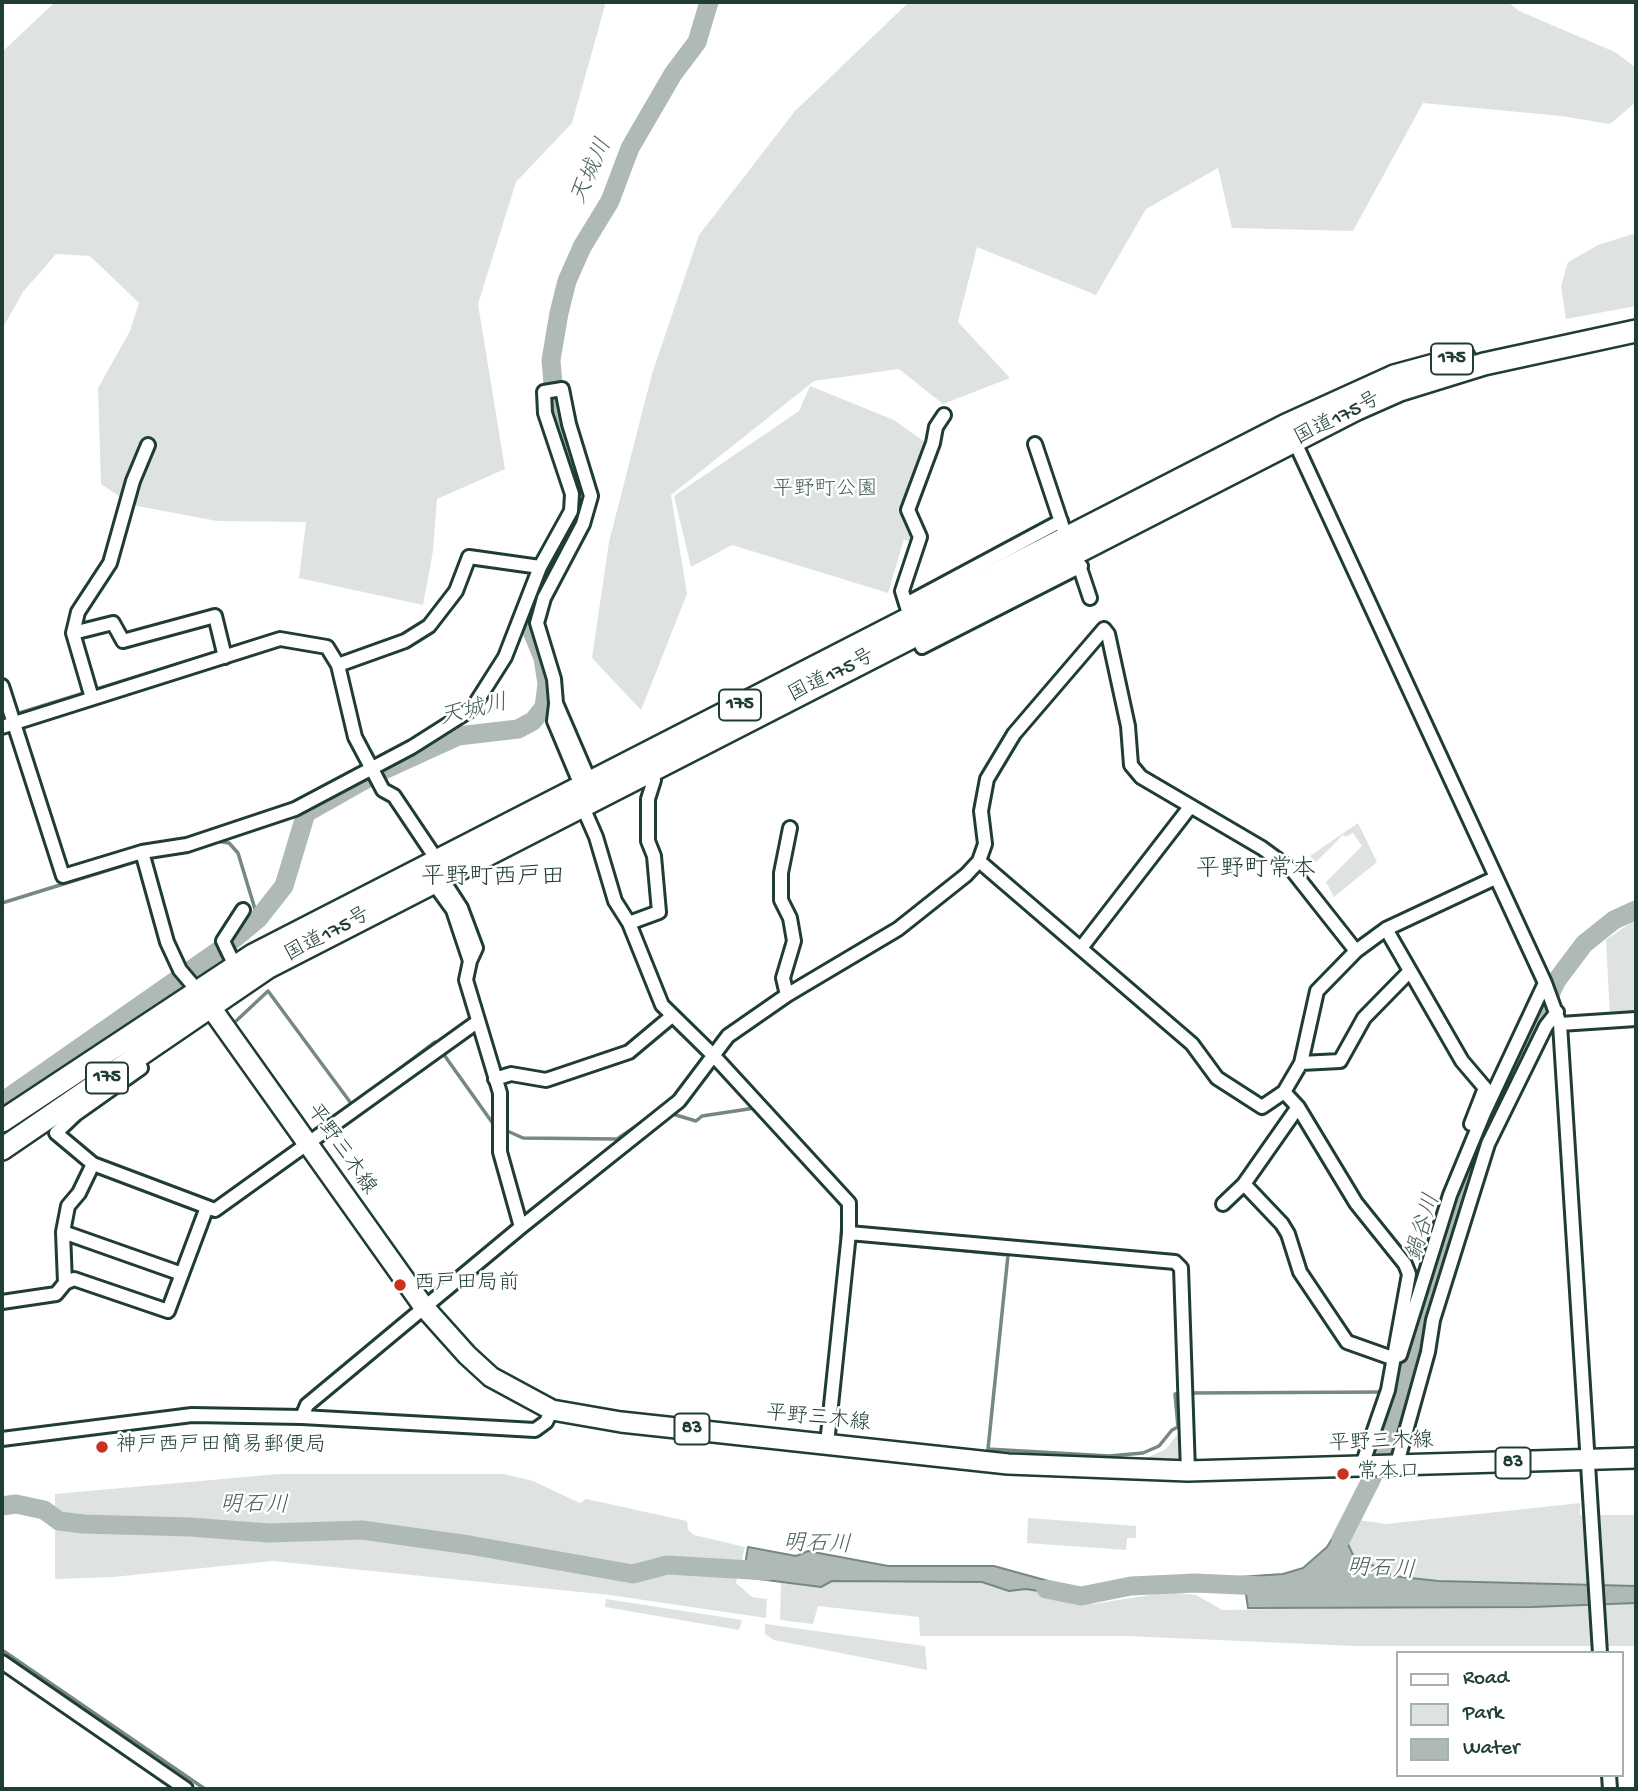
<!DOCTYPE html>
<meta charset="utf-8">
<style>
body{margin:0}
#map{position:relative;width:1638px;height:1791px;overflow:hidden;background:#fff;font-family:"Gochi Hand",sans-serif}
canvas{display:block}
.frame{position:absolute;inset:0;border:4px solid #1f3d34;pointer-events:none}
.legend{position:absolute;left:1396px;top:1651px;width:228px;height:126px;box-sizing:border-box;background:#fff;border:2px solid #a5b1ae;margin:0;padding:9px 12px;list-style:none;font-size:21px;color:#1f3d34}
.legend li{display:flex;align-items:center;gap:14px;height:35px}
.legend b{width:35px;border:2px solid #a5b1ae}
</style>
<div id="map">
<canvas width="1638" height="1791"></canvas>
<div class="frame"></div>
<ul class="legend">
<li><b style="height:9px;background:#fff"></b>Road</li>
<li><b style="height:19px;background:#dee3e2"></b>Park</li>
<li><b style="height:19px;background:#afbab7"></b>Water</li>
</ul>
</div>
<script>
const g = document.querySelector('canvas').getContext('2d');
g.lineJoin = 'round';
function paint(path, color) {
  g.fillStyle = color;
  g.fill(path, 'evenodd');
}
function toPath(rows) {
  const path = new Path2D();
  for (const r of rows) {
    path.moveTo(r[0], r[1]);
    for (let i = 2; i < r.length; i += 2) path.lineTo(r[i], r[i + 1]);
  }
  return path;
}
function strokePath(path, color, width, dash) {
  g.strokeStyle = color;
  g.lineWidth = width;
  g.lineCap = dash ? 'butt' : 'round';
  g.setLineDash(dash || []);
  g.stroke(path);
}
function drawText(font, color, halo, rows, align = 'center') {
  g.font = font + ' "Gochi Hand","Klee One",sans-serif';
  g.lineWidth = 5;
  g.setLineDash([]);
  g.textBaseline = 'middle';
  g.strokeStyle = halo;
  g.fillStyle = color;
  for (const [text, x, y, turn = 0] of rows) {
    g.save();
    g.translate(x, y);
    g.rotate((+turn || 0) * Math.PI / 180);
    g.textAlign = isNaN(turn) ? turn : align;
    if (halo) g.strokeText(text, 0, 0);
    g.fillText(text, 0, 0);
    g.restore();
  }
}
const green = toPath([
 [55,2,606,2,572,123,516,182,478,304,505,469,437,499,433,551,423,605,299,578,306,522,217,521,132,505,101,484,98,388,130,331,139,303,90,256,56,254,23,292,2,329,2,52],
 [909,2,1508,2,1519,11,1615,52,1636,68,1636,102,1610,124,1561,116,1423,103,1353,231,1232,228,1218,168,1146,209,1096,295,977,247,958,322,1010,378,943,404,899,369,814,381,671,495,687,594,641,710,592,658,609,542,652,374,699,235,795,111],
 [1636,233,1636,306,1566,319,1561,286,1568,262,1598,245],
 [810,386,894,420,925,442,927,449,907,497,914,535,912,543,904,539,888,593,732,545,691,567,674,496,799,411],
 [1358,823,1377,862,1334,897,1326,882,1362,846,1353,833,1346,837,1343,835,1316,862,1310,856],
 [1636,919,1636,1015,1610,1017,1606,940],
 [1178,1434,1182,1441,1182,1460,1140,1461,1166,1449],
 [278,1474,504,1474,533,1481,580,1503,586,1499,687,1521,688,1530,694,1535,745,1547,736,1583,752,1597,767,1599,766,1618,610,1595,273,1561,113,1577,55,1579,55,1494],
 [1580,1503,1580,1515,1636,1515,1636,1586,1438,1581,1393,1576,1353,1555,1347,1542,1358,1520,1386,1524],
 [1028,1518,1136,1526,1136,1538,1127,1538,1126,1550,1027,1543],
 [832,1581,982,1582,1000,1589,1026,1589,1093,1604,1169,1592,1196,1595,1222,1610,1636,1603,1636,1646,1355,1646,1126,1636,920,1636,919,1617,818,1606,813,1624,780,1620,781,1582,821,1587],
 [606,1599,742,1620,739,1630,605,1607],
 [765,1624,925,1646,927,1670,774,1640,765,1634]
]);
const water = toPath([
 [1347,1514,1358,1520,1347,1542,1353,1555,1393,1576,1438,1581,1636,1586,1636,1603,1532,1607,1248,1608,1246,1594,1239,1587,1239,1577,1283,1574,1303,1568,1327,1547,1347,1514],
 [748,1547,796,1556,808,1551,888,1566,994,1566,1070,1587,1069,1596,1026,1589,1009,1591,982,1582,832,1581,821,1587,743,1577,748,1547]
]);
const stream = toPath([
 [16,714,271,635],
 [216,841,229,843,238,853,258,919],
 [2,903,141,860],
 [234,1023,268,991,353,1106],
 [442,1052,494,1125,523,1138,617,1139,658,1111],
 [389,1077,435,1042,438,1046],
 [669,1113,696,1121,702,1116,755,1108],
 [807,1166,843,1207,841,1238,845,1239],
 [853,1240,1008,1255,988,1449,1109,1456,1143,1453,1159,1446,1172,1430,1178,1427,1175,1394,1182,1393],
 [1189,1393,1385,1392],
 [2,1650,205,1789]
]);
const river = toPath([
 [2,1102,228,944,258,919,284,886,306,813,377,773,458,736,518,729,533,721,544,707,547,684,543,658,529,624,549,567,578,513,582,495,562,432,554,396,551,360,559,313,567,281,582,247,610,201,630,148,673,74,697,42,709,2],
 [2,1506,16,1504,44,1510,59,1521,84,1524,190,1527,269,1533,362,1530,469,1545,633,1574,667,1565,768,1571],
 [1341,1539,1371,1480,1390,1431,1463,1188,1491,1117,1557,980,1584,944,1614,920,1636,910],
 [1046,1589,1081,1596,1131,1586,1195,1583,1262,1586]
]);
const street = toPath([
 [1293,438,1545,983,1560,1024,1600,1653],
 [1035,444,1063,528],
 [1077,559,1090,598],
 [906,604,902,591,920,537,908,510,933,443,936,427,944,415],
 [908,610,906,604,1061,521],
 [73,633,113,623,123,641,215,616,225,657],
 [917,633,922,647,1081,566],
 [338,665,405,641,429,626,456,591,469,557,540,567],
 [2,686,63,876,142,852,167,942,180,970,197,990],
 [92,698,73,633,78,612,110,563,133,481,148,445],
 [556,704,554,721,577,776],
 [2,727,280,639,327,647,338,665,355,737,383,790,394,796,437,860],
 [582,805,596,837,615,901,629,923,662,1005,714,1056,849,1203,849,1233,827,1444],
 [142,852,187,845,295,809,412,747,472,709,505,657,540,567,571,511,572,494,545,413,544,392,562,389,569,424,591,496,583,524,544,598,537,623,554,679,556,703,590,782],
 [979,861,1192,1044,1217,1078,1262,1107,1284,1092,1301,1063,1317,991,1356,951,1386,929,1495,878],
 [432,881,453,910,470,961,466,980,500,1093,500,1152,521,1227],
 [448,888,461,908,476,948,470,961],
 [629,923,659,912,654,856,648,841,648,799,654,780,651,771],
 [1386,929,1462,1061,1485,1088,1471,1124],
 [1081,948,1190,807],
 [235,966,223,941,243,910],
 [787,995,783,978,794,941,790,918,781,900,781,873,790,828],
 [1560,1024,1636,1019],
 [137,1058,141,1068,76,1114,56,1133,93,1164,215,1210,477,1022],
 [1301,1063,1340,1061,1364,1018,1410,971],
 [495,1079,511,1074,546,1080,629,1052,672,1016],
 [1284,1092,1298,1107,1356,1203,1405,1264,1409,1274,1388,1390,1361,1468],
 [1244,1184,1282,1224,1288,1234,1300,1272,1347,1342,1392,1358,1400,1355,1450,1195,1484,1113,1545,983],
 [1223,1204,1244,1184,1298,1107],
 [63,1232,182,1274],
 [849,1233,1175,1262,1181,1268,1188,1471],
 [65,1283,63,1232,68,1206,79,1193,93,1164],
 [2,1302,56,1294,65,1283,74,1279,168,1311,207,1207],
 [302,1417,307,1405,521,1227,679,1101,728,1036,787,995,898,929,966,875,979,861,985,844,981,811,987,779,1014,734,1104,629,1108,634,1128,726,1131,765,1141,777,1262,848,1292,870,1356,951],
 [2,1439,192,1415,302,1417,535,1430,546,1422,552,1410],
 [1396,1467,1428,1352,1433,1320,1488,1144,1546,1026,1557,1012],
 [2,1662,186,1789],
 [1609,1775,1610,1789]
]);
const primary = toPath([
 [202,995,424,1307,467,1355,491,1377,552,1410,621,1422,1008,1464,1188,1471,1636,1458]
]);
const highway = toPath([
 [2,1121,253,955,1286,425,1394,376,1464,357],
 [2,1149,267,968,1357,409,1400,390,1484,364,1636,331]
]);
const markers = [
 [400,1285,7,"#c8321e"],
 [102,1447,7,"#c8321e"],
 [1343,1474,7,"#c8321e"]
];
const shields = [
 [1452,359,42],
 [740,705,42],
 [107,1078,42],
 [692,1429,35],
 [1513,1463,35]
];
const shieldNames = [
 ["175",1452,359],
 ["175",740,705],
 ["175",107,1078],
 ["83",692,1429],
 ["83",1513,1463]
];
const streetNames = [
 ["国道175号",1338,420,-27],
 ["国道175号",832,677,-27],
 ["国道175号",328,936,-28],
 ["平野三木線",340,1150,55],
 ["平野三木線",818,1420,6],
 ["平野三木線",1381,1444,-2]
];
const parkNames = [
 ["平野町公園",825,491]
];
const poiNames = [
 ["西戸田局前",414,1285],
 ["神戸西戸田簡易郵便局",116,1447],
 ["常本口",1357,1474]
];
const waterNames = [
 ["天城川",593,172,-66],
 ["天城川",474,712,-13],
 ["鍋谷川",1425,1228,-73],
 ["明石川",254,1507,1],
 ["明石川",817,1546,2],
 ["明石川",1381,1571,3]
];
const quarterNames = [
 ["平野町常本",1256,871],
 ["平野町西戸田",493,879]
];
paint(green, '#dee3e2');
paint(water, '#afbab7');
strokePath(water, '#758883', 2);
strokePath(stream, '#758883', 3.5);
strokePath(river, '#afbab7', 19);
strokePath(street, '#1f3d34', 18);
strokePath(primary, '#1f3d34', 24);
strokePath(highway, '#1f3d34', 26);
strokePath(street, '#fff', 12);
strokePath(primary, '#fff', 19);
strokePath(highway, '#fff', 21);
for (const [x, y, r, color] of markers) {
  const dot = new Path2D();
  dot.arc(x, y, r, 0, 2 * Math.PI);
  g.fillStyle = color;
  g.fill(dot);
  strokePath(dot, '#fff', 2.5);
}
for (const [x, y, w] of shields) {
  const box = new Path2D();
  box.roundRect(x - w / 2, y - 15.5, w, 31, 5);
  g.fillStyle = '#fff';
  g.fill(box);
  strokePath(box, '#1f3d34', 2);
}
drawText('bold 19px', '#1f3d34', null, shieldNames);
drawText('21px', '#1f3d34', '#fff', streetNames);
drawText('21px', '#455e57', '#fff', parkNames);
drawText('21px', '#1f3d34', '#fff', poiNames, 'left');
drawText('italic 23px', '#4a625b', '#fff', waterNames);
drawText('24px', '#1f3d34', '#fff', quarterNames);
</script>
